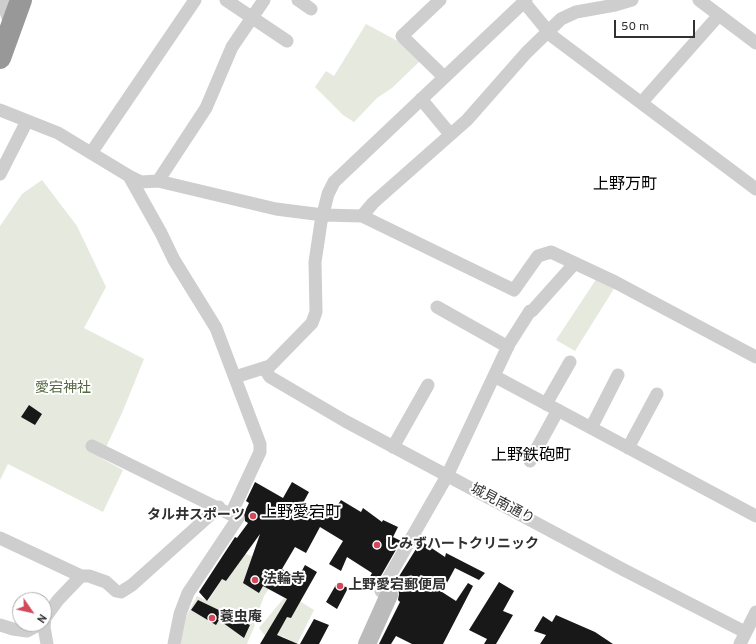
<!DOCTYPE html>
<meta charset="utf-8">
<style>
body{margin:0}
#map{position:relative;width:756px;height:644px;overflow:hidden;background:#fff;font-family:Overpass,sans-serif}
canvas{display:block}
.north{position:absolute;left:12px;top:592px;width:40px;height:40px;box-sizing:border-box;background:#fff;border:1px solid #adadad;border-radius:50%;rotate:124deg;font-size:11px;font-weight:700;line-height:16px;text-align:center;color:#313131}
.north::after{content:'';display:block;margin:auto;width:14px;height:18px;background:#d3485a;clip-path:polygon(50% 0,100% 100%,50% 72%,0 100%)}
.scale{position:absolute;left:614px;top:20px;width:81px;height:18px;box-sizing:border-box;border:2px solid #313131;border-top:0;padding-left:5px;font-size:12px;line-height:14px;white-space:nowrap;color:#313131;-webkit-text-stroke:3px #fff;paint-order:stroke}
</style>
<div id="map">
<canvas width="756" height="644"></canvas>
<div class="north">N</div>
<div class="scale">50 m</div>
</div>
<script>
const g = document.querySelector('canvas').getContext('2d');
g.lineJoin = 'round';
function paint(path, color) {
  g.fillStyle = color;
  g.fill(path, 'evenodd');
}
function toPath(rows) {
  const path = new Path2D();
  for (const r of rows) {
    path.moveTo(r[0], r[1]);
    for (let i = 2; i < r.length; i += 2) path.lineTo(r[i], r[i + 1]);
  }
  return path;
}
function strokePath(path, color, width, dash) {
  g.strokeStyle = color;
  g.lineWidth = width;
  g.lineCap = dash ? 'butt' : 'round';
  g.setLineDash(dash || []);
  g.stroke(path);
}
function drawText(font, color, halo, rows, align = 'center') {
  g.font = font + ' Overpass,"Noto Sans JP",sans-serif';
  g.lineWidth = 4;
  g.setLineDash([]);
  g.textBaseline = 'middle';
  g.strokeStyle = halo;
  g.fillStyle = color;
  for (const [text, x, y, turn = 0] of rows) {
    g.save();
    g.translate(x, y);
    g.rotate((+turn || 0) * Math.PI / 180);
    g.textAlign = isNaN(turn) ? turn : align;
    if (halo) g.strokeText(text, 0, 0);
    g.fillText(text, 0, 0);
    g.restore();
  }
}
const green = toPath([
 [366,24,405,45,420,61,392,88,377,98,354,122,343,115,315,87,326,71,334,76],
 [42,180,77,226,106,287,84,328,144,359,122,413,101,458,123,470,103,512,8,464,0,480,0,226,22,194],
 [597,278,615,287,575,351,556,340],
 [244,553,282,569,264,596,254,624,255,625,247,644,177,644,183,622,197,596,208,601,222,579,226,581,229,577],
 [284,598,301,602,314,610,297,644,282,636,278,641,266,637,259,628]
]);
const building = toPath([
 [29,405,42,414,35,425,21,417],
 [255,482,283,498,292,482,309,492,303,503,320,513,323,508,332,514,341,500,361,512,363,508,382,522,383,520,398,527,393,537,401,541,374,588,366,584,372,573,347,557,341,571,329,564,343,541,320,527,306,553,295,547,282,569,298,578,305,565,317,572,291,618,287,617,277,635,298,644,260,644,287,599,263,586,259,593,243,583,260,534,226,581,222,579,207,601,199,592,235,537,237,538,248,523,245,521,244,513,249,503,246,501],
 [421,541,445,557,446,553,485,573,479,580,455,568,442,592,456,601,468,583,473,586,443,644,412,644,396,636,391,644,379,644,400,602,398,600,399,594,398,589,393,586],
 [499,582,514,591,503,611,513,615,496,644,484,644,487,639,469,630],
 [337,583,348,588,337,609,326,602],
 [198,600,250,625,244,638,219,620,216,625,191,610],
 [556,615,595,632,613,644,540,644,546,635,534,631,543,616,552,622],
 [314,619,329,625,319,644,300,644]
]);
const street = toPath([
 [2,0,11,27],
 [226,0,287,41],
 [298,0,311,9],
 [440,0,402,36,444,77],
 [699,0,756,43],
 [524,2,552,36,756,189],
 [421,99,450,134],
 [642,102,719,15],
 [0,110,58,133,129,176,161,233,174,260,216,328,260,444,260,452,231,514],
 [91,153,195,0],
 [0,174,27,121],
 [129,176,141,182,158,181,276,209,323,215,362,216,514,290,538,256,551,252,615,282,756,357],
 [158,181,206,108,232,47,264,0],
 [362,216,373,203,467,120,526,53,561,19,576,12,615,5,632,0],
 [437,307,508,347],
 [264,368,270,377,345,421,624,570,745,632],
 [494,376,756,516],
 [235,377,270,366,312,323,316,312,315,262,321,222,328,194,334,182,526,0],
 [546,404,570,362],
 [591,428,618,375],
 [92,446,238,518,188,593,180,614,174,644],
 [393,447,428,385],
 [628,448,657,394],
 [530,461,558,410],
 [0,538,81,576],
 [381,591,447,476,509,344,530,311,532,311,575,263],
 [0,625,13,629,27,631,40,624],
 [47,644,44,627,45,618,58,600,81,576,89,576,106,582,116,591,121,592,132,585,219,507],
 [740,644,756,612]
]);
const secondary = toPath([
 [367,644,389,595]
]);
const highway = toPath([
 [0,58,21,0]
]);
const markers = [
 [253,516,4,"#d3485a"],
 [377,545,4,"#d3485a"],
 [255,580,4,"#d3485a"],
 [340,586,4,"#d3485a"],
 [212,618,4,"#d3485a"]
];
const parkNames = [
 ["愛宕神社",63,389]
];
const streetNames = [
 ["城見南通り",502,505,28]
];
const poiNames = [
 ["タル井スポーツ",245,516,"right"],
 ["しみずハートクリニック",385,545],
 ["法輪寺",263,580],
 ["上野愛宕郵便局",348,586],
 ["蓑虫庵",220,618]
];
const quarterNames = [
 ["上野万町",625,186],
 ["上野鉄砲町",531,457],
 ["上野愛宕町",301,514]
];
paint(green, '#e5e9de');
paint(building, '#181818');
strokePath(street, '#cecece', 13);
strokePath(secondary, '#bbb', 18);
strokePath(highway, '#989898', 22);
for (const [x, y, r, color] of markers) {
  const dot = new Path2D();
  dot.arc(x, y, r, 0, 2 * Math.PI);
  g.fillStyle = color;
  g.fill(dot);
  strokePath(dot, '#fff', 1.5);
}
drawText('14px', '#576943', '#fff', parkNames);
drawText('14px', '#313131', '#fff', streetNames);
drawText('bold 14px', '#313131', '#fff', poiNames, 'left');
drawText('16px', '#000', '#fff', quarterNames);
</script>
